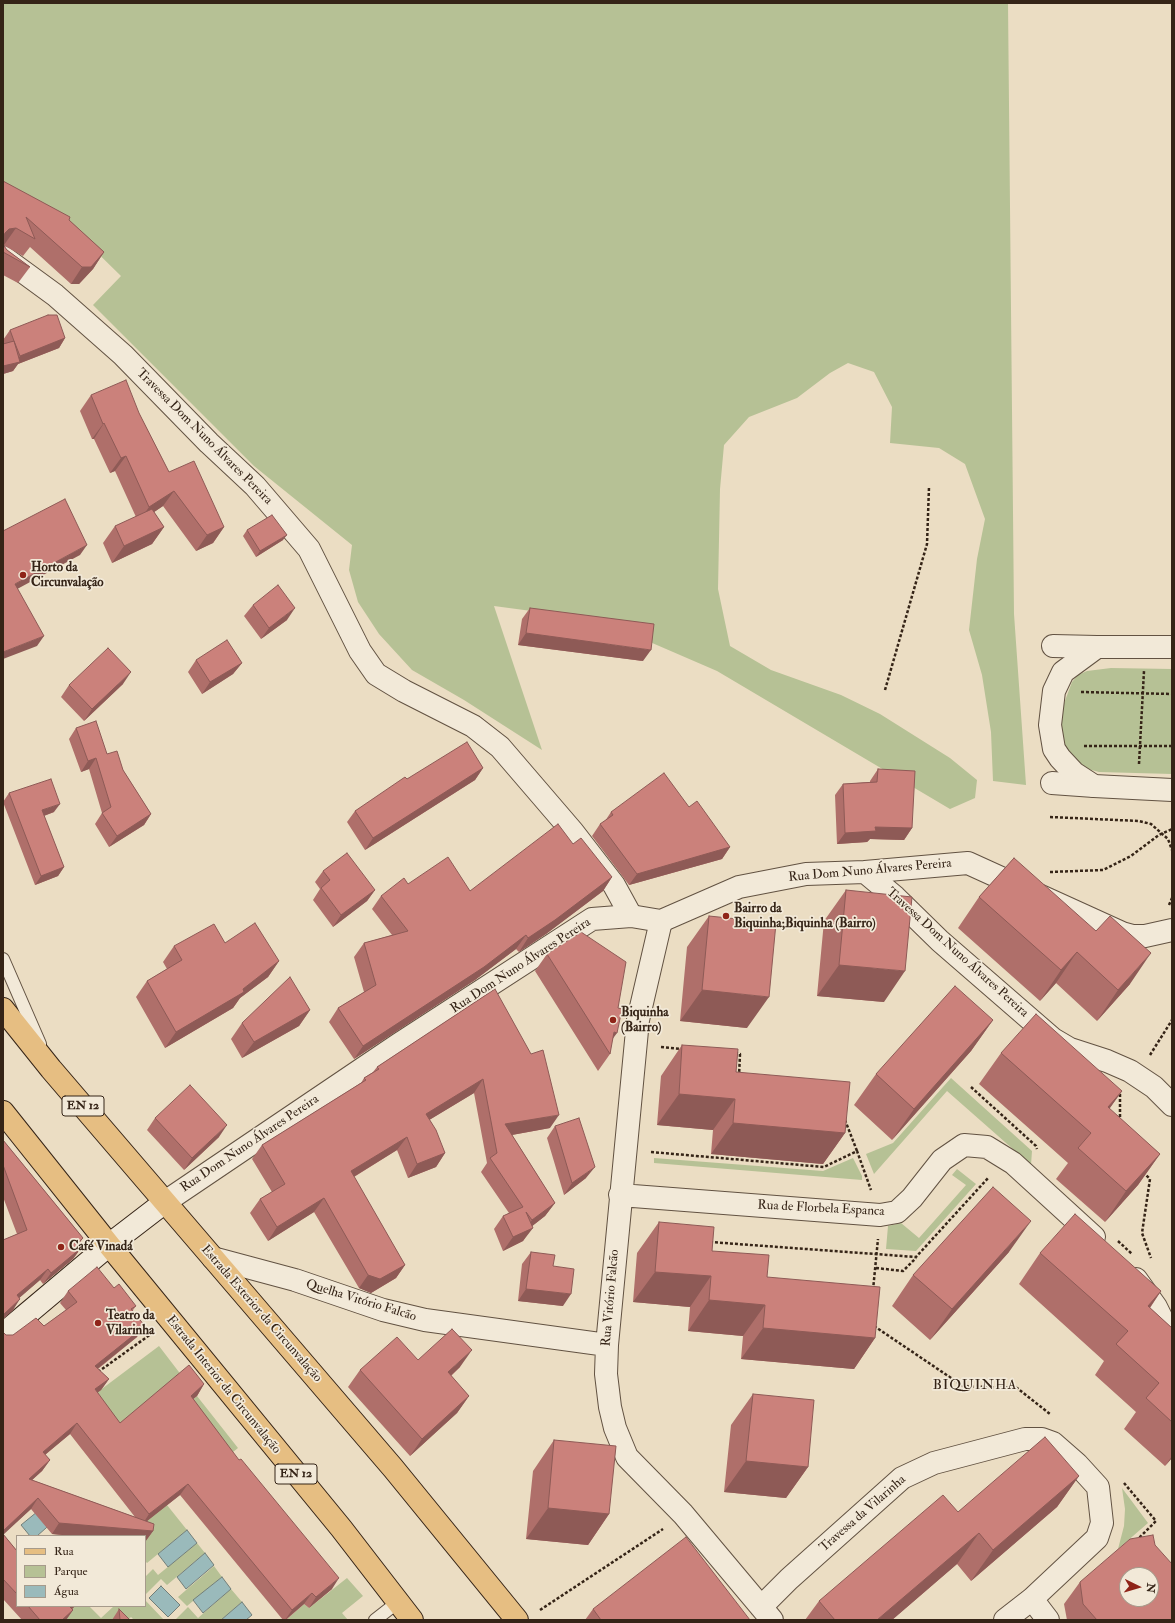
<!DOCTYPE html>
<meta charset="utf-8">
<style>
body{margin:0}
#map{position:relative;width:1175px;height:1623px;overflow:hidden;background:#ebddc3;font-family:"IM FELL Double Pica",serif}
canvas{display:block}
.frame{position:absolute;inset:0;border:4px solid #352417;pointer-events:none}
.legend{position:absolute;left:16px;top:1535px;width:130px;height:72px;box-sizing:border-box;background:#f2e9d8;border:1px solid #a69a8b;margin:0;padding:5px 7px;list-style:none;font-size:12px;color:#352417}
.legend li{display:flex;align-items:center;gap:8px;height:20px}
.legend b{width:20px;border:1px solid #a69a8b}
.north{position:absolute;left:1119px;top:1567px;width:40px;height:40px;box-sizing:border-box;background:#f2e9d8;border:1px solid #a69a8b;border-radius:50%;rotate:95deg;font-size:11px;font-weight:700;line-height:16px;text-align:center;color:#352417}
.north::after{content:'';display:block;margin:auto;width:14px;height:18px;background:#8f2418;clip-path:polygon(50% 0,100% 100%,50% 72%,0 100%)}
</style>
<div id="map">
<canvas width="1175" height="1623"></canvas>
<div class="frame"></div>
<ul class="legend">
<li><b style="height:5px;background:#e6be82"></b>Rua</li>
<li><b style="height:11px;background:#b6c195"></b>Parque</li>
<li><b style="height:11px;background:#9ababb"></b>Água</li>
</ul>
<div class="north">N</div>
</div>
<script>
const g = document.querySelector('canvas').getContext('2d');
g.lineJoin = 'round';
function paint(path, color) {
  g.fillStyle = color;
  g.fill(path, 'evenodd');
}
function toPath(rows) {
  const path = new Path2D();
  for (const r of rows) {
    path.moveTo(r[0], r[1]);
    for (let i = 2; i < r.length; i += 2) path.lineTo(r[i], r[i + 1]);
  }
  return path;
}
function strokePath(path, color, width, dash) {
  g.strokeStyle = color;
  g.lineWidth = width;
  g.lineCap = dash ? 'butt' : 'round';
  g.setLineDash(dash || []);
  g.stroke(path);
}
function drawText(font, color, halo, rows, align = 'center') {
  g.font = font + ' "IM FELL Double Pica",serif';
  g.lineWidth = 3.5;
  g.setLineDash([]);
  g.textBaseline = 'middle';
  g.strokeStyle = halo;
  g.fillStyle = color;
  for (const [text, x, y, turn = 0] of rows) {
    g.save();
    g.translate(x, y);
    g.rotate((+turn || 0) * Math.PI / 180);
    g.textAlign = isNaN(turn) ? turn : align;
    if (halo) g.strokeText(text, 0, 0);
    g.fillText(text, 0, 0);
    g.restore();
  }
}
const green = toPath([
 [3,3,1008,3,1014,614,1026,785,993,781,991,732,982,675,969,630,977,559,985,519,965,464,939,448,890,443,892,407,874,372,848,363,830,373,797,398,749,417,724,445,720,489,718,589,730,646,771,670,841,695,880,714,950,758,977,780,975,798,950,809,717,671,599,620,494,606,542,750,464,700,412,670,379,634,358,602,349,570,352,545,254,466,93,305,121,276,72,228,3,189],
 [1111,668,1172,669,1172,774,1099,772,1088,769,1079,762,1065,747,1062,739,1062,720,1063,706,1072,682,1078,675,1087,671],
 [951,1078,1032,1151,1031,1165,947,1091,874,1174,866,1154,893,1143],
 [654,1158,823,1171,853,1158,862,1176,862,1180,654,1163],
 [957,1169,976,1184,916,1251,886,1249,888,1226,901,1223,919,1238,966,1185,952,1175],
 [159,1346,182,1376,183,1407,197,1396,238,1448,167,1505,187,1530,147,1563,145,1561,145,1536,119,1515,150,1519,87,1400],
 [1122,1488,1148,1523,1118,1549,1124,1526,1125,1509],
 [197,1543,205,1553,167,1585,161,1579,145,1595,145,1577,153,1569,158,1575],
 [214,1566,222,1577,187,1606,178,1597],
 [347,1578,363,1596,342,1613,348,1620,286,1620,304,1604,309,1608],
 [231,1589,242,1602,221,1620,175,1620,188,1607,198,1618],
 [145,1600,164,1620,134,1620,131,1617,128,1620,64,1620,62,1618,69,1606,89,1606,101,1618,114,1606,145,1606]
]);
const water = toPath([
 [43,1507,55,1520,37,1536,30,1536,21,1525,43,1507],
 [187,1530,197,1543,168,1567,158,1554,187,1530],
 [205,1553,214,1565,186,1589,177,1577,205,1553],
 [222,1577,231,1589,203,1613,193,1600,222,1577],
 [161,1586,180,1605,168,1617,149,1598,161,1586],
 [242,1602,252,1615,246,1620,221,1620,242,1602]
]);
const path = toPath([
 [885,690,927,544,929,487],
 [1081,692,1172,694],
 [1084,746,1172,746],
 [1139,764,1144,671],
 [1050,817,1139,821,1151,824,1168,839,1172,850],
 [1050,872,1103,870,1131,856,1159,835,1172,829],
 [1169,905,1172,898],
 [661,1047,682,1049],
 [735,1053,740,1054,739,1076],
 [1150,1055,1172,1020],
 [971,1087,1036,1146,1037,1149],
 [1120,1094,1120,1121],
 [845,1120,857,1151],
 [651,1152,824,1167,857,1151,871,1190],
 [1143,1172,1150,1179,1142,1233,1151,1258],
 [1118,1241,1132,1254],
 [710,1242,916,1257,989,1177],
 [876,1268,903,1271,916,1258],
 [873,1290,878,1239],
 [874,1326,963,1386,1017,1388,1050,1414],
 [98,1372,151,1334],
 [1124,1483,1156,1521,1137,1540],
 [540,1610,663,1529]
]);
const service = toPath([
 [3,959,40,1044],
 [375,1620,398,1602]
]);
const minor = toPath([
 [3,257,55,295,123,355,209,443,255,486,309,549,360,651,376,674,404,691,473,726,500,747,573,832,614,885,631,916],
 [1053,646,1097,647],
 [1052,783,1094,786],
 [661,921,638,1020,607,1345,606,1374,610,1407,615,1428,627,1457,683,1514,772,1620],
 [620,1195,880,1215,897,1212,912,1198,942,1160,964,1145,987,1147,1013,1163,1094,1237],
 [213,1258,295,1280,383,1310,425,1320,607,1345],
 [1136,1279,1156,1307,1172,1339],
 [1032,1599,1048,1620],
 [761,1607,789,1579,902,1478,934,1463,1025,1439,1042,1439,1053,1443,1077,1464,1098,1487,1102,1523,1097,1538,1032,1599,1005,1620]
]);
const tertiary = toPath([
 [1172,647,1097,647,1063,672,1054,691,1050,725,1054,749,1060,758,1074,773,1094,786,1172,790],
 [865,872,895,897,940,941,1053,1039,1070,1049,1107,1061,1130,1071,1154,1087,1172,1105],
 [165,1202,399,1044,592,919,631,916,661,921,739,887,806,874,865,872,968,863,1122,933,1133,936,1145,936,1172,930]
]);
const secondary = toPath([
 [3,1334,109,1245,165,1202]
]);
const primary = toPath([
 [3,1009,51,1069,393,1468,517,1620],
 [3,1112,109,1245,341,1528,412,1620]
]);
const wall = toPath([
 [3,181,69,220,104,252,93,269,79,284,71,284,30,247,23,256,3,245,7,250,30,267,18,283,3,275],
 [10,330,65,338,59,348,18,364,13,371,3,374,3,344,4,344,3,340],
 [91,395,139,413,169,472,224,527,213,543,196,551,163,506,154,512,164,527,152,544,112,563,103,543,115,526,136,517,115,471,110,473,94,439,92,439,80,411],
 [247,530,283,540,256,557,243,536],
 [253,605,287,620,261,639,244,616],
 [530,608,643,661,518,645,522,619],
 [196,660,242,663,233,674,202,694,188,672],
 [123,684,84,721,61,697,69,685],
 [76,728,107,754,123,770,151,814,144,825,109,847,95,824,102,813,89,769,81,772,69,739],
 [483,768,475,780,365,850,347,822,355,811,407,779],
 [878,769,912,828,904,840,870,839,867,842,837,844,835,795,843,784,870,782,870,781],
 [9,793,54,812,44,816,64,867,58,876,35,885,3,802],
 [611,812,730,847,722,859,629,885,592,836,600,824,605,821],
 [573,844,612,877,603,891,546,934,519,952,516,949,475,980,354,1059,329,1022,338,1008,364,992,354,957,364,943,392,935,372,909,381,896,408,884,470,891],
 [1014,858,1130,984,1097,1021,1056,983,1040,1001,958,928,979,897],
 [323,871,375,890,367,901,333,927,313,900,320,889,315,882],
 [846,890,884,1002,817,996,824,921],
 [709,916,747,1028,680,1021,687,947],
 [225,943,279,961,268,977,240,998,233,1008,165,1048,136,997,147,981,167,969,163,962,174,946],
 [547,954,612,1040,610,1054,598,1071,535,971],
 [495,989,550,1128,512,1135,555,1203,545,1216,532,1226,523,1241,503,1251,494,1229,503,1216,509,1213,481,1172,487,1163,474,1093,429,1120,445,1153,436,1167,408,1178,397,1150,354,1177,405,1265,396,1278,371,1293,359,1288,314,1212,268,1241,250,1213,260,1199,272,1192,252,1159,262,1145,361,1083,364,1078,373,1072,377,1067],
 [310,1010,299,1026,242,1058,231,1039,242,1023],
 [993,1020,971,1051,892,1140,854,1105,876,1074],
 [682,1045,845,1133,823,1164,711,1154,713,1130,657,1125,661,1076],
 [1001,1053,1122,1091,1109,1109,1160,1154,1138,1185,1105,1222,1056,1179,1068,1163,979,1084],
 [155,1118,219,1137,184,1170,147,1130],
 [555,1126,586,1178,564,1195,547,1138],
 [3,1140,83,1238,79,1244,81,1248,73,1259,43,1284,40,1280,19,1298,13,1310,3,1319,3,1240,17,1234,3,1197],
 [659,1222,712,1251,767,1277,875,1338,854,1369,741,1359,743,1336,688,1331,690,1307,633,1302,637,1253],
 [531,1252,553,1266,563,1306,518,1301,522,1264],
 [1009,1252,930,1340,892,1306,913,1275],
 [1040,1253,1161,1291,1150,1308,1172,1328,1172,1458,1165,1466,1124,1429,1136,1412,1095,1375,1104,1361,1019,1284],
 [114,1288,136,1306,133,1310,137,1337,98,1369,109,1379,101,1390,97,1393,120,1423,204,1384,197,1396,193,1399,332,1589,309,1608,304,1604,286,1620,283,1620,180,1495,147,1521,153,1531,145,1542,145,1536,73,1536,52,1534,31,1509,3,1534,17,1551,17,1606,75,1606,72,1609,73,1610,66,1620,22,1620,3,1599,3,1332,6,1335,13,1335,44,1326,66,1310,60,1303,68,1291],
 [70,1434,135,1517,32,1480,42,1471,50,1460,45,1455],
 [418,1360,460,1367,451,1376,469,1396,457,1413,410,1456,348,1387,360,1370],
 [753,1394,808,1467,786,1498,724,1492,731,1425],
 [554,1440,609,1514,588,1545,526,1539,533,1471],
 [1079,1476,1057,1507,971,1581,957,1564,892,1620,805,1620,819,1601,958,1512],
 [1155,1545,1172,1620,1067,1620,1064,1604,1080,1582],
 [119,1609,130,1620,112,1620],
 [593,1609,750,1620,585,1620]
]);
const shadedWall = toPath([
 [16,228,4,245,3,245,3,235,9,229],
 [104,252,93,269,79,284,71,284,82,267],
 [65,338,59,348,18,364,13,371,3,374,3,366,15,363,20,356],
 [104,423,94,439,92,439,103,424],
 [126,456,115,471,110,473,121,458],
 [174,491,163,506,138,523,149,507],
 [164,527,152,544,112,563,124,546],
 [224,527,213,543,196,551,207,535],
 [287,535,283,540,256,557,260,551],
 [87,545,80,555,8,594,15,584],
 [295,608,287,620,261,639,269,628],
 [526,633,651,650,643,661,518,645],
 [44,636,37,646,3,659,3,652],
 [242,663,233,674,202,694,210,682],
 [131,672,123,684,84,721,92,709],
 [96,758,89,769,81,772,88,761],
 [483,768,475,780,365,850,373,838],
 [60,804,54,812,35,819,42,810],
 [151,814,144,825,109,847,117,836],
 [875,827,912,828,904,840,870,839,867,842,837,844,845,833],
 [730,847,722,859,629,885,637,874],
 [64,867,58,876,35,885,41,876],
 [612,877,603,891,546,934,519,952,528,938],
 [375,890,367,901,333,927,341,915],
 [526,935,516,949,475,980,354,1059,363,1046],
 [1077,952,1056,983,1040,1001,1061,970],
 [1151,953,1130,984,1097,1021,1118,990],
 [279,961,268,977,240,998,233,1008,165,1048,176,1032,243,989],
 [839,965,905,971,884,1002,817,996],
 [702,990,769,997,747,1028,680,1021],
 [310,1010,299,1026,242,1058,254,1042],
 [993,1020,971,1051,892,1140,914,1109],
 [614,1032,617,1033,606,1048],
 [483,1079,474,1093,416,1128,426,1114],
 [1122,1091,1100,1122,1108,1107],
 [679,1094,735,1099,713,1130,657,1125],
 [559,1115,550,1128,495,1138,505,1124],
 [733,1123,845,1133,823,1164,711,1154],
 [227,1125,219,1137,184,1170,192,1158],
 [407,1137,397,1150,342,1184,351,1171],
 [445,1153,436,1167,408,1178,417,1164],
 [1160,1154,1138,1185,1105,1222,1126,1191],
 [595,1167,586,1178,564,1195,572,1183],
 [324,1198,314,1212,268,1241,277,1227],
 [555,1203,545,1216,526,1231,533,1228,523,1241,503,1251,513,1237,523,1232,532,1220],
 [1031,1221,1009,1252,930,1340,952,1309],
 [81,1248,73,1259,43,1284,51,1273],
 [405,1265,396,1278,371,1293,359,1288,368,1275],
 [48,1269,40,1280,10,1306,17,1295],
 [655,1272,711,1276,690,1307,633,1302],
 [526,1289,571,1294,563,1306,518,1301],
 [1161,1291,1140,1322,1148,1306],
 [20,1299,13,1310,3,1319,3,1315],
 [709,1300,765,1305,743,1336,688,1331],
 [145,1326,137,1337,87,1377,95,1366],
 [763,1328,875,1338,854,1369,741,1359],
 [472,1350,460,1367,436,1389,448,1372],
 [109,1379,101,1390,87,1400,95,1389],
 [204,1384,197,1396,183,1407,191,1396],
 [469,1396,457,1413,410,1456,422,1439],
 [77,1423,70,1434,35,1463,43,1452],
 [1172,1456,1172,1458,1165,1466],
 [50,1460,42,1471,21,1490,29,1479],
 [746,1461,808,1467,786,1498,724,1492],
 [1079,1476,1057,1507,971,1581,993,1550],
 [188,1484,180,1495,142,1525,149,1514],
 [38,1498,31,1509,3,1535,3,1531],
 [548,1508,609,1514,588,1545,526,1539],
 [59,1523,153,1531,145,1542,145,1536,73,1536,52,1534],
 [979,1533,957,1564,892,1620,877,1620],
 [339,1578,332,1589,309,1608,316,1597],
 [312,1593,304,1604,285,1620,292,1610],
 [72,1606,75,1606,72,1609,62,1618],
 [73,1610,66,1620,62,1620]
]);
const building = toPath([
 [3,181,70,217,69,220,104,252,91,267,82,267,26,217,35,239,16,228,9,229,5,233,3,238,3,181],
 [3,243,4,246,7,250,30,267,3,252,3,243],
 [48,315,57,315,65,338,20,356,14,341,20,362,3,366,3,344,14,341,10,330,48,315],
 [126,380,139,413,169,472,194,461,224,527,207,535,174,491,149,507,126,456,121,458,104,423,103,424,91,395,126,380],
 [65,499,87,545,15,584,44,636,3,652,3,531,65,499],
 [152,509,164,527,124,546,115,526,152,509],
 [272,515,287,535,260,551,247,530,272,515],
 [278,585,295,608,269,628,253,605,278,585],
 [530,608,654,624,651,650,526,633,530,608],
 [227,640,242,663,210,682,196,660,227,640],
 [108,648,131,672,92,709,69,685,108,648],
 [96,721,107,754,117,751,123,770,151,814,117,836,102,813,111,807,96,758,88,761,76,728,96,721],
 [467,742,483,768,373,838,355,811,405,777,407,779,467,742],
 [878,769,915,771,912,828,875,827,876,831,845,833,843,784,877,782,878,769],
 [664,773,689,807,697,801,730,847,637,874,600,824,613,815,611,812,664,773],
 [51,779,60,804,42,810,64,867,41,876,9,793,51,779],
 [558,824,573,844,581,838,612,877,555,920,528,938,526,935,484,967,363,1046,338,1008,376,985,364,943,408,931,381,896,404,878,408,884,448,857,470,891,558,824],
 [347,853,375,890,341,915,321,888,330,880,323,871,347,853],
 [1014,858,1096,931,1110,916,1151,953,1118,990,1077,952,1061,970,979,897,1014,858],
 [846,890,912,897,905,971,839,965,846,890],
 [709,916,776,923,769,997,702,990,709,916],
 [255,923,279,961,243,989,244,992,176,1032,147,981,182,960,174,946,214,924,225,943,255,923],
 [581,932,626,962,618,1008,622,1009,617,1033,614,1032,610,1054,547,954,581,932],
 [290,977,310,1010,254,1042,242,1023,290,977],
 [955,986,993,1020,914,1109,876,1074,955,986],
 [495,989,531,1054,543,1050,559,1115,505,1124,555,1203,532,1220,526,1212,533,1228,513,1237,503,1216,523,1207,490,1158,497,1153,483,1079,426,1114,436,1130,445,1153,417,1164,407,1137,351,1171,405,1265,380,1279,368,1275,324,1198,277,1227,260,1199,285,1184,262,1145,366,1080,364,1078,379,1069,377,1067,495,989],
 [1036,1014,1122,1091,1108,1107,1160,1154,1126,1191,1078,1148,1091,1133,1001,1053,1036,1014],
 [682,1045,738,1049,736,1072,850,1082,845,1133,733,1123,735,1099,679,1094,682,1045],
 [190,1085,227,1125,192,1158,155,1118,190,1085],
 [579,1118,595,1167,572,1183,555,1126,579,1118],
 [3,1140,83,1238,78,1243,81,1248,51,1273,48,1269,17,1295,20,1299,3,1315,3,1240,27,1230,3,1165,3,1140],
 [993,1187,1031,1221,952,1309,913,1275,993,1187],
 [1075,1214,1161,1291,1148,1306,1172,1328,1172,1422,1146,1398,1159,1383,1116,1344,1128,1331,1040,1253,1075,1214],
 [659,1222,714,1227,712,1251,769,1255,767,1277,880,1287,875,1338,763,1328,765,1305,709,1300,711,1276,655,1272,659,1222],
 [531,1252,555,1255,553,1266,574,1269,571,1294,526,1289,531,1252],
 [97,1267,114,1288,119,1284,136,1306,131,1309,145,1326,95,1366,109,1379,95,1389,120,1423,189,1365,204,1384,191,1396,239,1460,241,1459,339,1578,316,1597,312,1593,292,1610,188,1484,149,1514,77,1423,43,1452,50,1460,29,1479,154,1524,153,1531,59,1523,38,1498,3,1531,3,1456,4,1455,3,1454,3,1332,6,1335,13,1335,36,1318,44,1326,77,1302,68,1291,97,1267],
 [452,1329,472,1350,448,1372,469,1396,422,1439,360,1370,397,1337,418,1360,452,1329],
 [753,1394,814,1400,808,1467,746,1461,753,1394],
 [1045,1437,1079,1476,993,1550,979,1533,877,1620,835,1620,819,1601,943,1495,958,1512,1045,1437],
 [554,1440,616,1446,609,1514,548,1508,554,1440],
 [3,1534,17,1551,17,1594,3,1579,3,1534],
 [1153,1535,1155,1545,1172,1564,1172,1620,1097,1620,1083,1604,1080,1582,1130,1539,1153,1535],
 [1127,1575,1151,1575,1151,1599,1127,1599,1127,1575],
 [686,1537,750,1620,601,1620,593,1609,686,1537],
 [28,1606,72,1606,70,1607,73,1610,62,1620,40,1620,28,1606],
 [119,1609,130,1620,120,1620,119,1609]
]);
const markers = [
 [23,575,4,"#8f2418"],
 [726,916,4,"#8f2418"],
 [613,1020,4,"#8f2418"],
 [61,1247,4,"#8f2418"],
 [98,1323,4,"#8f2418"]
];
const shields = [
 [83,1106,42],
 [296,1474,42]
];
const shieldNames = [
 ["EN 12",83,1106],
 ["EN 12",296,1474]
];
const streetNames = [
 ["Travessa Dom Nuno Álvares Pereira",204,437,45],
 ["Rua Dom Nuno Álvares Pereira",870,871,-5],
 ["Travessa Dom Nuno Álvares Pereira",957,953,42],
 ["Rua Dom Nuno Álvares Pereira",521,966,-33],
 ["Rua Dom Nuno Álvares Pereira",250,1144,-34],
 ["Rua de Florbela Espanca",821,1209,3],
 ["Rua Vitório Falcão",611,1298,-85],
 ["Quelha Vitório Falcão",361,1301,17],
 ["Estrada Exterior da Circunvalação",261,1314,49],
 ["Estrada Interior da Circunvalação",223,1385,51],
 ["Travessa da Vilarinha",863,1514,-41]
];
const poiNames = [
 ["Horto da",31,568],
 ["Circunvalação",31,583],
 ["Bairro da",734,909],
 ["Biquinha;Biquinha (Bairro)",734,924],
 ["Biquinha",621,1013],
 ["(Bairro)",621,1028],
 ["Café Vinadá",69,1247],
 ["Teatro da",106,1316],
 ["Vilarinha",106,1331]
];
const neighbourhoodNames = [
 ["BIQUINHA",975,1386]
];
paint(green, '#b6c195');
paint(water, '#9ababb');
strokePath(water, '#727e79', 1);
strokePath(service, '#625242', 14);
strokePath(minor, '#625242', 24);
strokePath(tertiary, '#625242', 24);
strokePath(secondary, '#352417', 24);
strokePath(primary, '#352417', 24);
strokePath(path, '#352417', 2.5, [3, 2]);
strokePath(service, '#f2e9d8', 12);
strokePath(minor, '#f2e9d8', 22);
strokePath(tertiary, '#f2e9d8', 22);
strokePath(secondary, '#f2e9d8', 22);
strokePath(primary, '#e6be82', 22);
paint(wall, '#af6f6a');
paint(shadedWall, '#8e5a56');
paint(building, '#cb817b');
strokePath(building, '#8e5a56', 1);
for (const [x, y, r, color] of markers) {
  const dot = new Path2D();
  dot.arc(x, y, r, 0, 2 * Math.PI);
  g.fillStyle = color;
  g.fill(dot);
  strokePath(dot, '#f2e9d8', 1.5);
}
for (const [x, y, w] of shields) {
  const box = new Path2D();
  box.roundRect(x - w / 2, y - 10, w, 20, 3);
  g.fillStyle = '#f2e9d8';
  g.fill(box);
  strokePath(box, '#352417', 1);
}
drawText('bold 12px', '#352417', null, shieldNames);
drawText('13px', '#352417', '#f2e9d8', streetNames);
drawText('bold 13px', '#352417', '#f2e9d8', poiNames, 'left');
g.letterSpacing = '1px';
drawText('14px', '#352417', '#f2e9d8', neighbourhoodNames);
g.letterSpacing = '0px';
</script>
